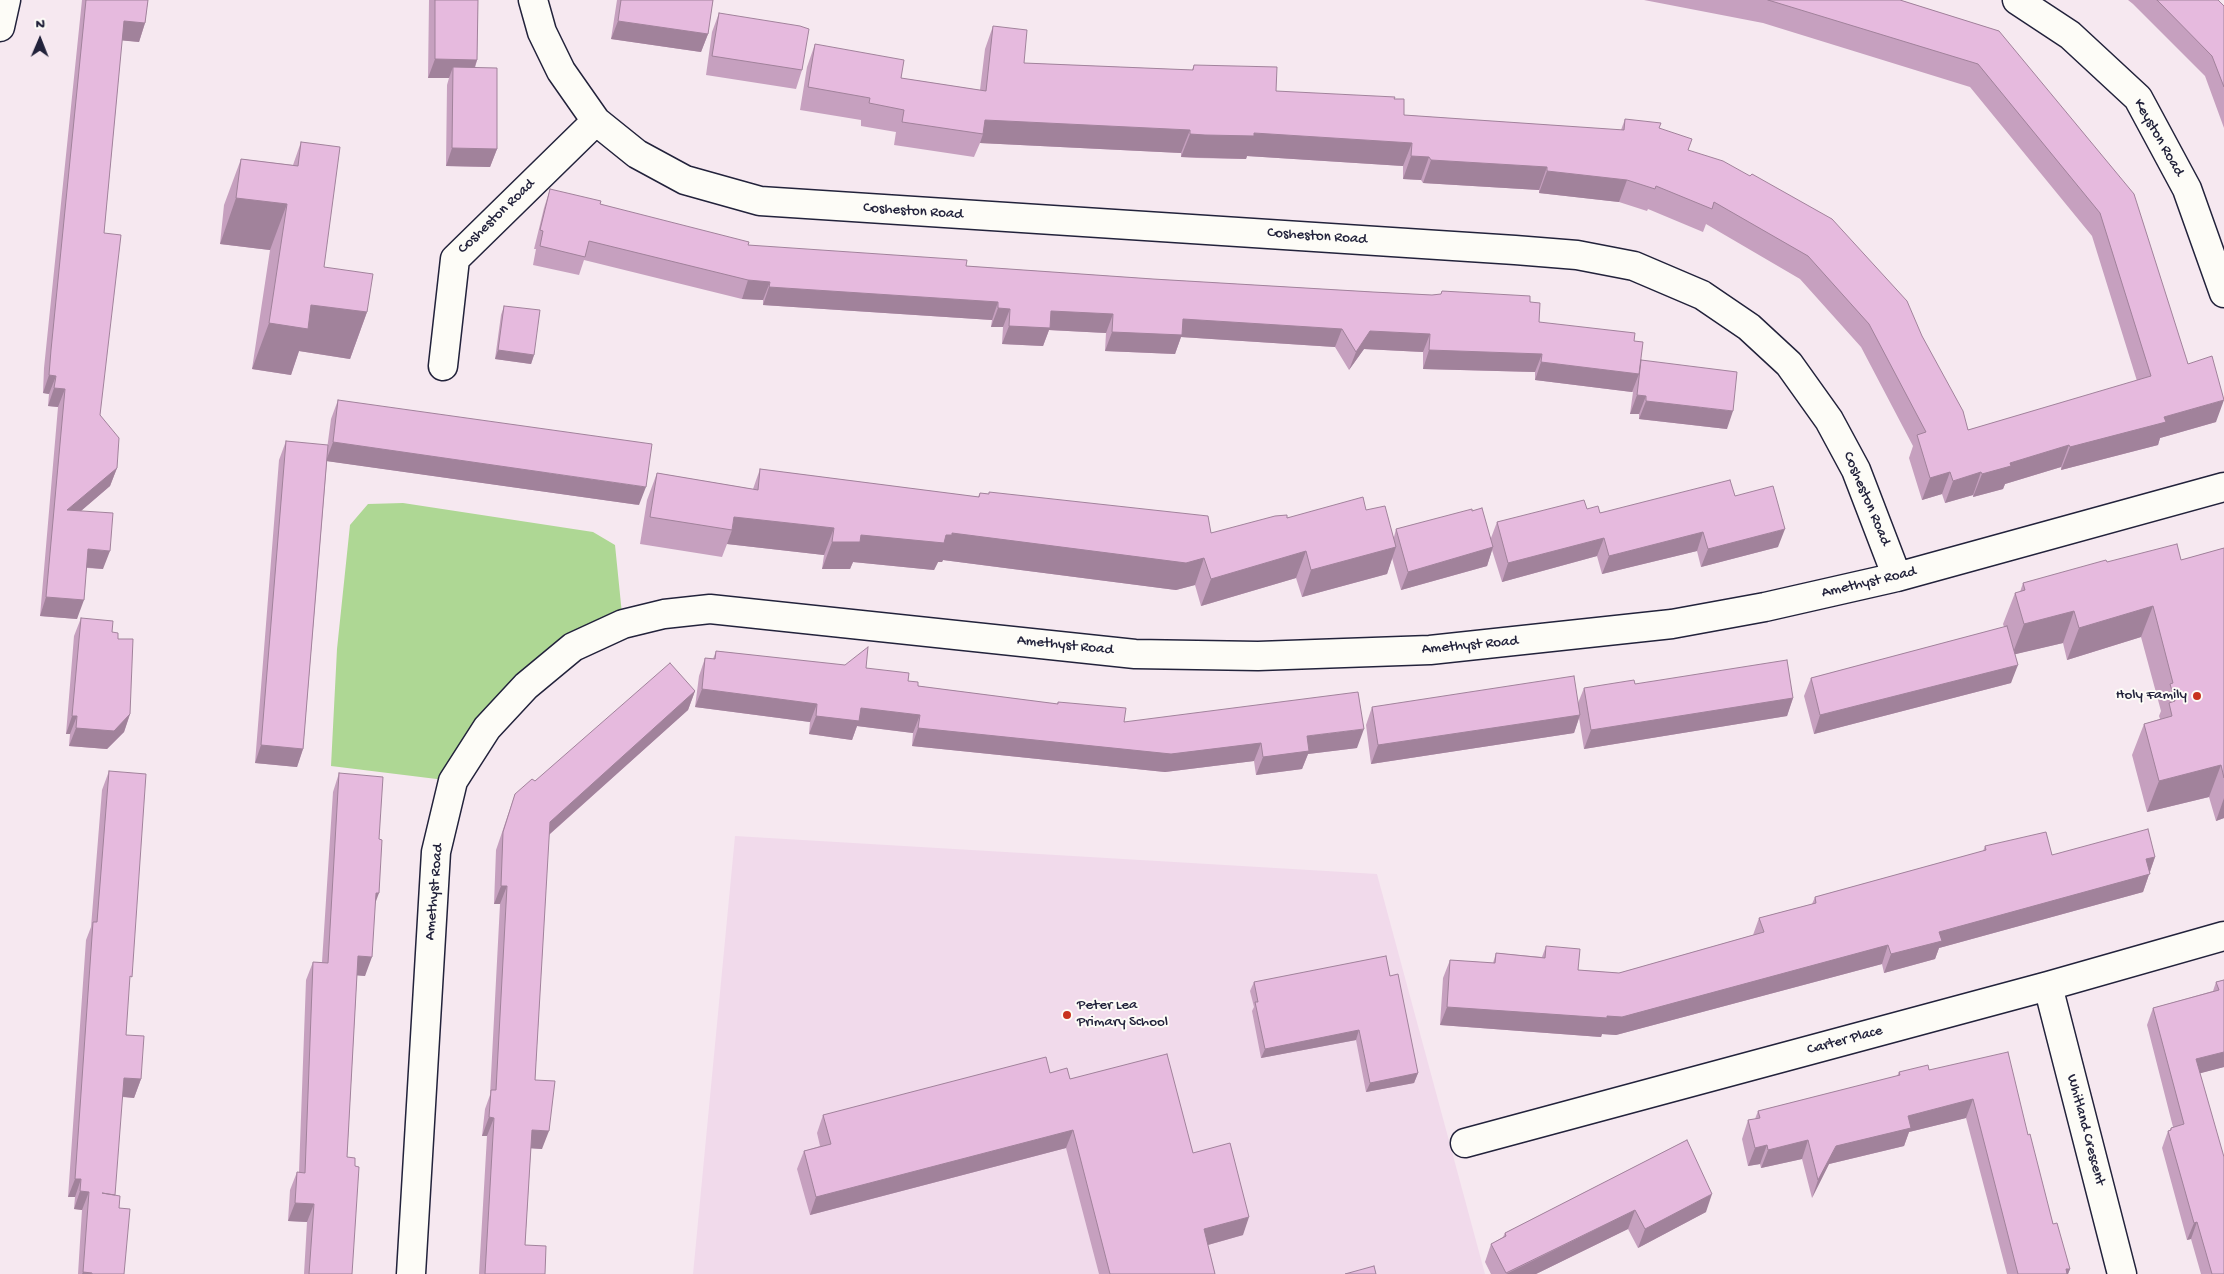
<!DOCTYPE html>
<style>
body{margin:0}
#map{position:relative;width:2224px;height:1274px;overflow:hidden;background:#f6e8f0;font-family:"Gochi Hand",sans-serif}
canvas{display:block}
.north{position:absolute;left:15px;top:15px;width:50px;height:50px;-webkit-text-stroke:4px #fdfcf7;paint-order:stroke;rotate:1deg;font-size:14px;font-weight:700;line-height:20px;text-align:center;color:#22223b}
.north::after{content:'';display:block;margin:auto;width:18px;height:22px;background:#22223b;clip-path:polygon(50% 0,100% 100%,50% 72%,0 100%)}
</style>
<div id="map">
<canvas width="2224" height="1274"></canvas>
<div class="north">N</div>
</div>
<script>
const g = document.querySelector('canvas').getContext('2d');
g.lineJoin = 'round';
function paint(path, color) {
  g.fillStyle = color;
  g.fill(path, 'evenodd');
}
function toPath(rows) {
  const path = new Path2D();
  for (const r of rows) {
    path.moveTo(r[0], r[1]);
    for (let i = 2; i < r.length; i += 2) path.lineTo(r[i], r[i + 1]);
  }
  return path;
}
function strokePath(path, color, width, dash) {
  g.strokeStyle = color;
  g.lineWidth = width;
  g.lineCap = dash ? 'butt' : 'round';
  g.setLineDash(dash || []);
  g.stroke(path);
}
function drawText(font, color, halo, rows, align = 'center') {
  g.font = font + ' "Gochi Hand",sans-serif';
  g.lineWidth = 4;
  g.setLineDash([]);
  g.textBaseline = 'middle';
  g.strokeStyle = halo;
  g.fillStyle = color;
  for (const [text, x, y, turn = 0] of rows) {
    g.save();
    g.translate(x, y);
    g.rotate((+turn || 0) * Math.PI / 180);
    g.textAlign = isNaN(turn) ? turn : align;
    if (halo) g.strokeText(text, 0, 0);
    g.fillText(text, 0, 0);
    g.restore();
  }
}
const built = toPath([
 [735,836,1377,874,1485,1274,693,1274]
]);
const green = toPath([
 [403,503,593,532,615,545,623,624,573,647,453,781,331,766,337,649,350,525,368,504]
]);
const minor = toPath([
 [533,0,542,32,561,71,596,121,637,154,685,180,760,201,1515,250,1577,255,1634,266,1702,295,1749,327,1789,364,1829,420,1856,470,1897,577],
 [2017,0,2070,35,2138,98,2187,189,2224,293],
 [0,27,6,0],
 [443,366,455,259,596,121],
 [2048,986,2122,1274],
 [1465,1143,2048,986,2224,936],
 [411,1274,436,852,453,781,487,728,526,686,573,647,623,624,664,614,710,609,1135,654,1258,656,1430,650,1672,624,1765,607,1897,577,2224,487]
]);
const wall = toPath([
 [82,0,148,0,145,23,139,42,122,40,104,233,100,415,117,468,110,486,81,511,103,569,87,568,77,619,40,616,58,407,48,406,49,394,43,393,44,368],
 [429,0,478,0,477,60,475,68,497,149,490,167,446,166,447,85,449,78,428,78],
 [617,0,713,0,708,34,701,52,611,39],
 [1644,0,1900,0,1999,31,2188,364,2216,422,2160,438,2158,445,2061,470,2061,467,2005,484,2003,489,1973,497,1973,495,1945,503,1942,494,1922,500,1909,458,1913,446,1861,347,1800,279,1706,224,1703,232,1648,209,1647,211,1619,202,1539,193,1539,190,1423,183,1421,180,1403,179,1403,166,1247,156,1246,159,1197,158,1181,157,1181,153,980,143,974,157,894,145,896,132,861,126,861,120,800,110,807,67,815,44,901,78,980,90,985,49,993,26,1024,63,1192,70,1194,65,1276,91,1394,99,1404,115,1621,130,1625,119,1659,128,1922,336,1968,430,2137,381,2092,236,1970,87,1763,23],
 [2128,0,2218,0,2224,6,2224,128,2205,76,2133,4],
 [719,13,802,70,796,89,706,75,712,32],
 [301,142,324,267,367,312,350,359,299,351,291,375,252,369,270,250,220,244,224,205,241,159,293,165],
 [550,189,600,204,748,245,966,266,1153,279,1373,292,1432,295,1441,294,1442,291,1530,302,1539,322,1634,341,1641,361,1727,429,1639,419,1639,414,1630,414,1633,392,1632,392,1535,380,1535,372,1423,369,1423,352,1364,349,1349,370,1335,347,1181,337,1175,354,1105,351,1106,333,1049,330,1043,346,1002,344,1003,327,991,327,992,320,763,305,763,300,742,299,584,260,579,275,533,265,536,249,534,249,544,208],
 [504,306,534,355,531,364,495,359,501,315],
 [338,400,639,505,327,461,303,749,297,767,255,763,279,460,286,441,327,449,331,419],
 [760,469,978,497,980,493,989,494,989,492,1211,533,1287,518,1366,510,1394,537,1396,529,1472,511,1491,538,1497,522,1587,509,1600,513,1735,496,1778,547,1701,567,1697,551,1602,574,1597,556,1502,582,1492,550,1487,566,1401,590,1392,558,1387,574,1302,597,1296,578,1201,606,1195,585,1176,590,943,560,942,562,938,562,934,570,853,562,850,569,822,569,824,555,727,544,722,557,640,544,647,500,657,473,753,489],
 [2224,548,2224,818,2216,821,2209,797,2147,812,2132,755,2144,724,2160,719,2159,716,2161,711,2141,637,2067,660,2063,643,2015,654,2011,683,1814,734,1804,696,1811,678,2004,627,2003,624,2015,593,2020,592,2023,583,2107,562,2181,560],
 [81,618,112,632,118,639,130,714,124,732,107,749,69,746,70,734,66,734,74,636],
 [716,651,866,668,908,681,918,686,1057,704,1058,702,1124,722,1357,748,1308,754,1302,769,1256,775,1254,761,1165,772,912,746,913,733,857,726,852,740,809,734,810,722,695,707,699,676,705,658,713,659],
 [1635,684,1793,698,1787,716,1584,749,1579,718,1574,733,1371,764,1366,725,1372,707,1578,703,1584,688],
 [695,691,688,710,549,835,535,1080,542,1149,531,1148,525,1245,545,1274,479,1274,487,1136,482,1136,485,1109,490,1095,500,904,494,904,496,850,515,794,535,781],
 [109,771,129,984,126,1035,141,1079,134,1098,122,1097,114,1195,119,1208,124,1274,78,1274,82,1210,74,1209,75,1197,68,1197,86,940,91,927,102,790],
 [339,773,375,904,365,976,357,975,347,1157,352,1274,304,1274,307,1222,288,1221,290,1190,297,1172,299,1172,306,980,313,962,322,962,333,792],
 [1985,846,2052,855,2155,857,2143,892,1939,948,1935,959,1884,973,1882,964,1616,1035,1602,1034,1601,1037,1440,1025,1443,978,1450,960,1493,963,1496,953,1542,957,1546,946,1578,970,1619,973,1753,935,1759,918,1812,904,1815,897,1983,851],
 [1390,976,1418,1073,1414,1083,1366,1092,1356,1040,1261,1058,1252,1011,1254,1007,1250,991,1254,982],
 [2224,980,2224,1067,2200,1073,2224,1274,2201,1274,2191,1239,2187,1240,2162,1148,2168,1131,2170,1130,2171,1128,2173,1127,2147,1025,2153,1008,2213,991,2216,982],
 [1929,1070,2028,1135,2053,1224,2070,1269,2068,1274,2007,1274,1966,1118,1909,1132,1904,1146,1829,1164,1812,1198,1802,1159,1761,1168,1760,1164,1748,1166,1742,1139,1748,1120,1755,1119,1758,1111,1897,1076,1899,1072],
 [1050,1073,1070,1079,1193,1153,1243,1235,1208,1245,1215,1274,1099,1274,1066,1148,810,1215,797,1169,804,1151,820,1146,817,1133,823,1115],
 [1687,1140,1706,1212,1638,1248,1628,1229,1536,1274,1491,1274,1485,1262,1491,1244,1503,1237,1505,1233]
]);
const shadedWall = toPath([
 [124,21,145,23,139,42,117,40],
 [618,21,708,34,701,52,611,39],
 [435,59,477,60,471,78,453,67,449,78,428,78],
 [985,120,1190,130,1181,153,980,143,983,134],
 [1254,133,1412,143,1403,166,1247,156,1246,159,1181,157,1190,134],
 [452,148,497,149,490,167,446,166],
 [1411,156,1429,157,1421,180,1403,179],
 [1431,160,1547,167,1539,190,1423,183],
 [1547,171,1627,180,1619,202,1539,193],
 [236,198,287,204,270,250,220,244],
 [748,280,770,282,763,300,742,299],
 [769,287,998,302,992,320,763,305],
 [311,305,367,312,350,359,299,351,291,375,252,369,269,323],
 [998,308,1010,309,1003,327,991,327],
 [1051,311,1113,314,1106,333,1049,330,1043,346,1002,344,1009,326],
 [1183,319,1342,329,1335,347,1181,337,1175,354,1105,351,1112,332],
 [1370,331,1430,334,1423,352,1364,349,1349,370,1356,352],
 [498,350,534,355,531,364,495,359],
 [1429,350,1542,354,1535,372,1423,369],
 [1541,362,1639,374,1632,392,1535,380],
 [49,375,56,376,49,394,43,393],
 [54,388,65,389,58,407,48,406],
 [1637,395,1646,396,1639,414,1630,414],
 [2224,400,2216,422,2160,438,2158,445,2061,470,2070,447,2164,417],
 [1646,401,1733,411,1727,429,1639,419],
 [333,442,646,487,639,505,326,461],
 [2069,445,2061,467,2005,484,2003,489,1973,497,1982,474,2010,463],
 [117,468,110,486,61,528,67,510],
 [1950,472,1942,494,1922,500,1930,478],
 [1981,472,1973,495,1945,503,1953,481],
 [734,517,834,528,824,555,727,544,732,530],
 [1785,529,1778,547,1701,567,1708,549],
 [1703,532,1697,551,1602,574,1609,556],
 [952,533,1204,558,1195,585,1176,590,943,560,942,562,938,562,934,570,853,562,850,569,822,569,832,542,861,535,946,535],
 [1604,538,1597,556,1502,582,1508,563],
 [1396,547,1387,574,1302,597,1311,570],
 [1493,547,1487,566,1401,590,1408,572],
 [88,549,110,551,103,569,82,567],
 [1306,551,1296,578,1201,606,1211,579],
 [46,597,84,600,77,619,40,616],
 [2153,606,2141,637,2067,660,2079,628],
 [2074,611,2063,643,2012,655,2024,624],
 [2018,665,2011,683,1814,734,1820,715],
 [702,689,817,704,810,722,695,707],
 [695,691,688,710,543,840,550,822],
 [1793,698,1787,716,1584,749,1591,730],
 [861,708,920,715,913,733,857,726,852,740,809,734,816,716],
 [130,714,124,732,107,749,69,746,76,728],
 [1580,715,1574,733,1371,764,1378,745],
 [72,716,77,716,70,734,66,734],
 [918,728,1261,743,1254,761,1165,772,912,746],
 [1364,729,1357,748,1308,754,1302,769,1256,775,1263,757,1307,736],
 [261,745,303,749,297,767,255,763],
 [2221,765,2209,797,2147,812,2159,781],
 [2224,798,2224,818,2216,821],
 [2155,857,2143,892,1939,948,1935,959,1884,973,1891,954,1939,932,2146,859],
 [501,886,507,886,500,904,494,904],
 [376,893,379,893,372,912],
 [1888,945,1882,964,1616,1035,1602,1034,1601,1037,1440,1025,1447,1007,1607,1016],
 [358,956,372,957,365,976,351,975],
 [1359,1030,1356,1040,1261,1058,1265,1049],
 [2224,1052,2224,1067,2190,1076,2196,1059],
 [1418,1073,1414,1083,1366,1092,1370,1083],
 [124,1078,141,1079,134,1098,117,1096],
 [1973,1099,1966,1118,1909,1132,1904,1146,1829,1164,1812,1198,1818,1180,1836,1146,1908,1116],
 [489,1117,494,1118,487,1136,482,1136],
 [532,1130,549,1131,542,1149,525,1148],
 [1073,1130,1066,1148,810,1215,816,1197],
 [1808,1140,1802,1159,1761,1168,1768,1150],
 [1767,1145,1760,1164,1748,1166,1755,1148],
 [75,1179,81,1179,75,1197,68,1197],
 [80,1191,89,1192,82,1210,74,1209],
 [1712,1194,1706,1212,1638,1248,1645,1229],
 [295,1203,314,1204,307,1222,288,1221],
 [1635,1210,1628,1229,1536,1274,1506,1274],
 [1249,1217,1243,1235,1197,1248,1204,1229],
 [2197,1222,2191,1239,2187,1240,2194,1223],
 [2066,1269,2070,1269,2068,1274,2064,1274],
 [83,1272,92,1273,91,1274,82,1274]
]);
const building = toPath([
 [86,0,148,0,145,23,124,21,104,233,121,235,100,415,119,438,117,468,67,510,113,513,110,551,88,549,84,600,46,597,65,389,54,388,56,376,49,375,51,350,86,0],
 [435,0,478,0,477,60,435,59,435,0],
 [621,0,713,0,708,34,618,21,621,0],
 [1768,0,1900,0,1999,31,2134,194,2188,364,2212,356,2224,400,2164,417,2166,422,2070,447,2069,445,2010,463,2011,466,1982,474,1981,472,1953,481,1950,472,1930,478,1917,435,1926,432,1869,324,1808,256,1714,202,1712,209,1656,186,1655,189,1627,180,1547,171,1547,167,1431,160,1429,157,1411,156,1412,143,1254,133,1254,136,1205,135,1190,134,1190,130,985,120,983,134,902,122,904,110,869,103,870,98,808,87,815,44,904,60,901,78,986,91,993,26,1027,30,1024,63,1193,70,1194,65,1277,67,1276,91,1395,97,1394,99,1404,99,1404,115,1624,130,1625,119,1661,123,1659,128,1692,139,1688,150,1723,161,1750,176,1752,174,1832,219,1907,301,1922,336,1963,411,1968,430,2151,376,2100,213,1978,64,1768,0],
 [2157,0,2218,0,2224,6,2224,87,2212,56,2157,0],
 [719,13,800,26,809,29,802,70,712,56,719,13],
 [453,67,497,68,497,149,452,148,453,67],
 [301,142,340,147,324,267,373,274,367,312,311,305,308,329,269,323,287,204,236,198,241,159,298,166,301,142],
 [550,189,601,201,600,204,749,242,748,245,967,260,966,266,1153,279,1373,292,1432,295,1441,294,1442,291,1530,296,1530,302,1540,303,1539,322,1635,333,1634,341,1643,342,1639,374,1541,362,1542,354,1429,350,1430,334,1370,331,1356,352,1342,329,1183,319,1182,335,1112,332,1113,314,1051,311,1050,328,1009,326,1010,309,998,308,998,302,769,287,770,282,748,280,589,241,585,257,540,246,543,231,540,230,550,189],
 [504,306,540,310,534,355,498,350,504,306],
 [1641,360,1737,372,1733,411,1646,401,1646,396,1637,395,1641,360],
 [338,400,652,444,646,487,333,442,338,400],
 [286,441,328,445,303,749,261,745,286,441],
 [760,469,979,497,980,493,989,494,989,492,1208,516,1211,533,1275,516,1287,515,1287,518,1363,497,1366,510,1385,506,1396,547,1311,570,1306,551,1211,579,1204,558,1186,563,952,533,952,535,946,535,944,543,861,535,860,542,832,542,834,528,734,517,732,530,650,517,657,473,758,490,760,469],
 [1730,480,1735,496,1773,486,1785,529,1708,549,1703,532,1609,556,1604,538,1508,563,1497,522,1584,500,1587,509,1598,506,1600,513,1730,480],
 [1482,508,1493,547,1408,572,1396,529,1472,509,1472,511,1482,508],
 [2177,544,2181,560,2224,548,2224,778,2221,765,2159,781,2144,724,2172,716,2169,703,2175,701,2170,684,2173,683,2153,606,2079,628,2074,611,2024,624,2015,593,2025,590,2023,583,2106,560,2107,562,2177,544],
 [81,618,113,621,112,632,118,633,118,639,133,639,130,714,114,731,76,728,77,716,72,716,81,618],
 [2007,626,2018,665,1820,715,1811,678,2007,626],
 [868,647,866,668,909,673,908,681,918,682,918,686,1058,704,1058,702,1126,708,1124,722,1358,692,1364,729,1307,736,1309,751,1263,757,1261,743,1171,754,918,728,920,715,861,708,859,721,816,716,817,704,702,689,705,658,715,659,716,651,845,665,868,647],
 [1787,660,1793,698,1591,730,1584,688,1634,680,1635,684,1787,660],
 [670,663,695,691,550,822,535,1080,555,1081,549,1131,532,1130,525,1245,546,1246,545,1274,485,1274,494,1118,489,1117,491,1090,496,1090,507,886,501,886,503,832,515,794,532,779,535,781,670,663],
 [1574,676,1580,715,1378,745,1372,707,1574,676],
 [109,771,146,774,132,977,130,976,126,1035,144,1036,141,1079,124,1078,115,1195,102,1193,120,1196,119,1208,130,1209,124,1274,92,1274,92,1273,83,1272,89,1192,80,1191,81,1179,75,1179,93,922,97,922,109,771],
 [339,773,383,777,379,839,382,840,379,893,376,893,372,957,358,956,347,1157,355,1158,355,1166,359,1167,352,1274,309,1274,314,1204,295,1203,297,1172,305,1173,313,962,328,963,339,773],
 [2148,829,2155,857,2146,859,2150,874,1939,932,1942,941,1891,954,1888,945,1622,1017,1607,1016,1607,1018,1447,1007,1450,960,1495,963,1496,953,1545,958,1546,946,1580,949,1578,970,1619,973,1764,932,1759,918,1816,903,1815,897,1986,850,1985,846,2046,832,2052,855,2148,829],
 [1386,956,1390,976,1398,974,1418,1073,1370,1083,1359,1030,1265,1049,1255,1002,1258,1002,1254,982,1386,956],
 [2224,980,2224,1052,2196,1059,2224,1157,2224,1274,2212,1274,2197,1222,2194,1223,2168,1131,2171,1130,2171,1128,2184,1124,2153,1008,2219,990,2216,982,2224,980],
 [2008,1052,2028,1135,2030,1134,2053,1224,2057,1223,2070,1269,2066,1269,2067,1274,2018,1274,1973,1099,1908,1116,1911,1128,1836,1146,1818,1180,1808,1140,1768,1150,1767,1145,1755,1148,1748,1120,1760,1118,1758,1111,1900,1075,1899,1072,1928,1065,1929,1070,2008,1052],
 [1167,1054,1193,1153,1230,1143,1249,1217,1204,1229,1215,1274,1110,1274,1073,1130,816,1197,804,1151,831,1144,823,1115,1046,1057,1050,1073,1067,1068,1070,1079,1167,1054],
 [1687,1140,1712,1194,1645,1229,1635,1210,1506,1273,1491,1244,1506,1236,1505,1233,1687,1140],
 [1374,1266,1376,1274,1345,1274,1374,1266]
]);
const markers = [
 [2197,696,5,"#c8321e"],
 [1067,1015,5,"#c8321e"]
];
const streetNames = [
 ["Keyston Road",2158,138,60],
 ["Cosheston Road",913,212,4],
 ["Cosheston Road",497,217,-44],
 ["Cosheston Road",1317,237,4],
 ["Cosheston Road",1866,499,67],
 ["Amethyst Road",1869,583,-13],
 ["Amethyst Road",1065,646,6],
 ["Amethyst Road",1470,646,-5],
 ["Amethyst Road",435,892,-85],
 ["Carter Place",1845,1041,-15],
 ["Whitland Crescent",2085,1130,75]
];
const poiNames = [
 ["Holy Family",2187,696],
 ["Peter Lea",1077,1006,"left"],
 ["Primary School",1077,1023,"left"]
];
paint(built, '#f1daeb');
paint(green, '#aed794');
strokePath(minor, '#22223b', 31);
strokePath(minor, '#fdfcf7', 28);
paint(wall, '#c6a0bf');
paint(shadedWall, '#a1829b');
paint(building, '#e6bade');
strokePath(building, '#a1829b', 1);
for (const [x, y, r, color] of markers) {
  const dot = new Path2D();
  dot.arc(x, y, r, 0, 2 * Math.PI);
  g.fillStyle = color;
  g.fill(dot);
  strokePath(dot, '#fdfcf7', 2);
}
drawText('15px', '#22223b', '#fdfcf7', streetNames);
drawText('15px', '#22223b', '#fdfcf7', poiNames, 'right');
</script>
